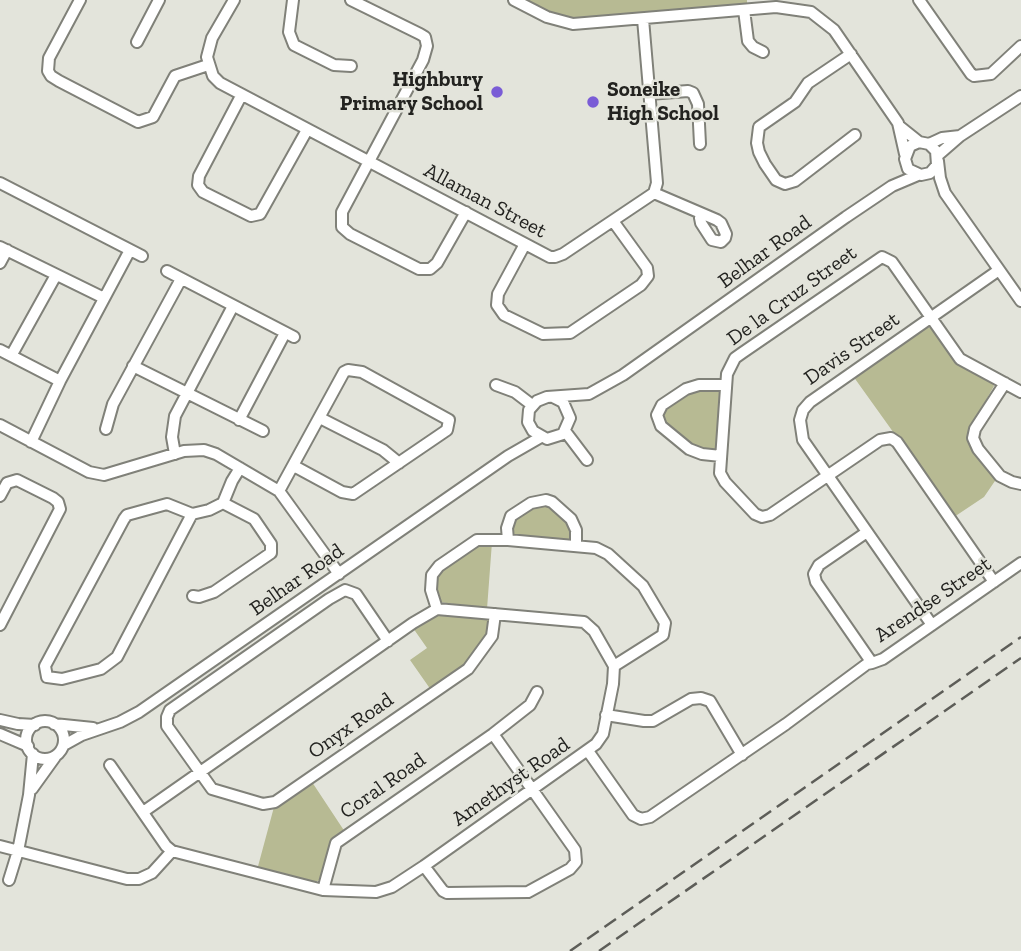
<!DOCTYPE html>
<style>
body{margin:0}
canvas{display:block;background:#e3e4db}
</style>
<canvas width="1021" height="951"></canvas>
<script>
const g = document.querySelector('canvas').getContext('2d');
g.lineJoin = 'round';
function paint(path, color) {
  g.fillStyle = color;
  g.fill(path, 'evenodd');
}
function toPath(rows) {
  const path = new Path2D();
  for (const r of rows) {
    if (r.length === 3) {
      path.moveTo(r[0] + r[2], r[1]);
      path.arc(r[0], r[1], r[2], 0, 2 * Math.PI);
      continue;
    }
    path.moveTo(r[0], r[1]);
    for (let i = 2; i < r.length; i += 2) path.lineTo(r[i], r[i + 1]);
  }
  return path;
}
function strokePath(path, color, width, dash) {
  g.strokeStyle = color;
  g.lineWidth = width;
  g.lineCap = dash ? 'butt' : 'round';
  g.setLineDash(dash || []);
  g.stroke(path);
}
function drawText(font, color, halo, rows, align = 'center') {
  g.font = font + ' "Zilla Slab",serif';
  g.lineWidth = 5;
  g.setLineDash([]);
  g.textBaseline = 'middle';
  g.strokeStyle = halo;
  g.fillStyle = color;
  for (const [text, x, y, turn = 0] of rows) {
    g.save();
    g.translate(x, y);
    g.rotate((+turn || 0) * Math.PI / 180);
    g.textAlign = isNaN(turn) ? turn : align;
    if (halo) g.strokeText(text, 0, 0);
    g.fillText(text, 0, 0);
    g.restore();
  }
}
const green = toPath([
 [524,0,747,0,747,5,573,19,553,15],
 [926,327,932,328,991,381,994,386,972,425,997,478,984,497,954,517,853,376],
 [700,388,718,390,720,394,718,445,711,452,699,450,663,422,661,412,686,393],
 [547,503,572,525,571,538,567,541,516,536,512,531,512,522,533,504],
 [492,542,487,609,440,602,437,598,434,576,479,543],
 [436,614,488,618,492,626,472,661,431,690,410,660,427,648,413,628],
 [312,782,345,832,321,879,312,884,257,870,274,807]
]);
const minor = toPath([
 [80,0,49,58,48,71,51,76,59,81,138,122,153,117,175,76,208,65],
 [234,0,212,38,207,57,213,76,220,83,550,257,555,257,563,254,654,193,657,183,643,19],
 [293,0,289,32,294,45,334,65,351,66],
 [351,0,420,34,425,37,427,46,423,60,342,212,342,227,350,234,419,269,430,269,437,263,466,212],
 [514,0,547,17,573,24,776,7,811,12,834,30,898,123,905,154],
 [919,0,971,74,974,76,991,74,1021,46],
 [744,10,748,41,753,47,763,52],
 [137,42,159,0],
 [851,54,808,83,795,102,759,127,757,143,759,152,765,164,776,180,785,184,795,181,855,135],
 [649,94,688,91,693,93,698,104,700,144],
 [241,96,199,176,198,185,203,192,251,216,260,214,307,130],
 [899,126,919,142,929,144,936,151,937,165,930,173,921,175,908,169,905,159,910,146,919,142],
 [929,144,942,138,960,136],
 [937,156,960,136,1021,96],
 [938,161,940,178,945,193,1021,301],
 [0,183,142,256],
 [654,193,717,220,721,223,726,234,725,238,721,242,712,240,701,223,700,218,702,214],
 [525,244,498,294,497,305,504,315,543,334,570,333,641,285,648,276,647,268,613,221],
 [0,247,104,298],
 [0,263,7,250],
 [167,271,294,337],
 [0,350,60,381],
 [11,356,56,275],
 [133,366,263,431],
 [1005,383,975,429,973,438,978,449,1000,476,1012,482,1021,484],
 [496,385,515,392,532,405],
 [553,397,563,402,570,418,563,434,547,439,533,431,528,422,529,410,537,401,547,397,589,394,623,375,846,217,892,186,918,175],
 [320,418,383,450,399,463],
 [239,420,285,333],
 [0,425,89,472,104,475,184,451,204,450,216,454,279,491,339,574],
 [106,429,113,404,181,279],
 [565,431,587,460],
 [31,442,60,381,130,250],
 [175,454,172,437,175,416,233,306],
 [721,456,702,454,689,449,661,426,657,415,662,405,686,389,699,385,726,385],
 [279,491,344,372,348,370,362,372,449,420,447,430,353,494,342,492,294,466],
 [0,496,7,483,17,480,53,498,58,502,60,509,0,625],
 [192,514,117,657,101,669,62,679,47,677,45,666,124,519,127,515,167,504,192,514,209,510,223,503,232,481,240,468],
 [867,532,819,565,814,574,816,582,872,663,883,659,1021,563],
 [508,540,507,528,511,516,531,503,546,500,552,502,571,519,576,530,576,545],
 [994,582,897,442,891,438,880,440,770,515,762,517,755,514,725,482,720,473,727,374,735,358,742,353,882,257,892,262,960,359,1021,392],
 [193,596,199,597,214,592,271,553,271,544,254,519,223,503],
 [437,609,431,590,432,575,439,566,477,540,508,540,596,548,608,554,643,586,665,623,663,635,614,666],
 [932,625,803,440,800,420,803,410,810,402,999,270],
 [388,641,356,594,345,590,329,599,170,710,167,717,167,726,212,789,263,804,275,802,468,669,492,636,495,614],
 [606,715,644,721,653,721,691,699,701,698,710,701,742,755],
 [0,720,18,724,35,725],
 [45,740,19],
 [54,724,93,728],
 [0,734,28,746],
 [64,745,82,735,120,722,139,712,508,456,541,437],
 [588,751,633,815,641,819,650,817,786,724,867,664,872,663],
 [110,765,166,846,172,851,323,890,376,892,392,887,424,866,596,744,603,734,613,684,614,666,594,631,584,622,437,609,413,623,143,812],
 [32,789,55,757],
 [0,846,127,879,139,879,152,873,172,851],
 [424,866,443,891,447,893,528,892,570,869,576,862,575,850,493,734],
 [9,880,18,851,29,795,33,754],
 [323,890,336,843,493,734,530,705,537,692]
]);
const rail = toPath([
 [570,951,1021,637],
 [599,951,1021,658]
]);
const markers = [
 [497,92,7,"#7a5cd6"],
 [593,102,7,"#7a5cd6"]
];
const poiNames = [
 ["Highbury",483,80],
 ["Primary School",483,104],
 ["Soneike",607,90,"left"],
 ["High School",607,114,"left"]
];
const streetNames = [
 ["Allaman Street",485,201,28],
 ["Belhar Road",765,252,-36],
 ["De la Cruz Street",792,296,-36],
 ["Davis Street",852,349,-35],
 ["Belhar Road",297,580,-35],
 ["Arendse Street",933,600,-34],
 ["Onyx Road",351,726,-35],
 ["Amethyst Road",511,782,-35],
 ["Coral Road",383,786,-35]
];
paint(green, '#b7ba93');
strokePath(minor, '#808179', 14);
strokePath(minor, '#fff', 10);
strokePath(rail, '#5d5d58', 2.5, [14, 7]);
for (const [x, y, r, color] of markers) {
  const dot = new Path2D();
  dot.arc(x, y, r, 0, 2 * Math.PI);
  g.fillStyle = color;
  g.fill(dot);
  strokePath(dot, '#e3e4db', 2.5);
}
drawText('bold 21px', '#232320', '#e3e4db', poiNames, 'right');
drawText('21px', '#232320', '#e3e4db', streetNames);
</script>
